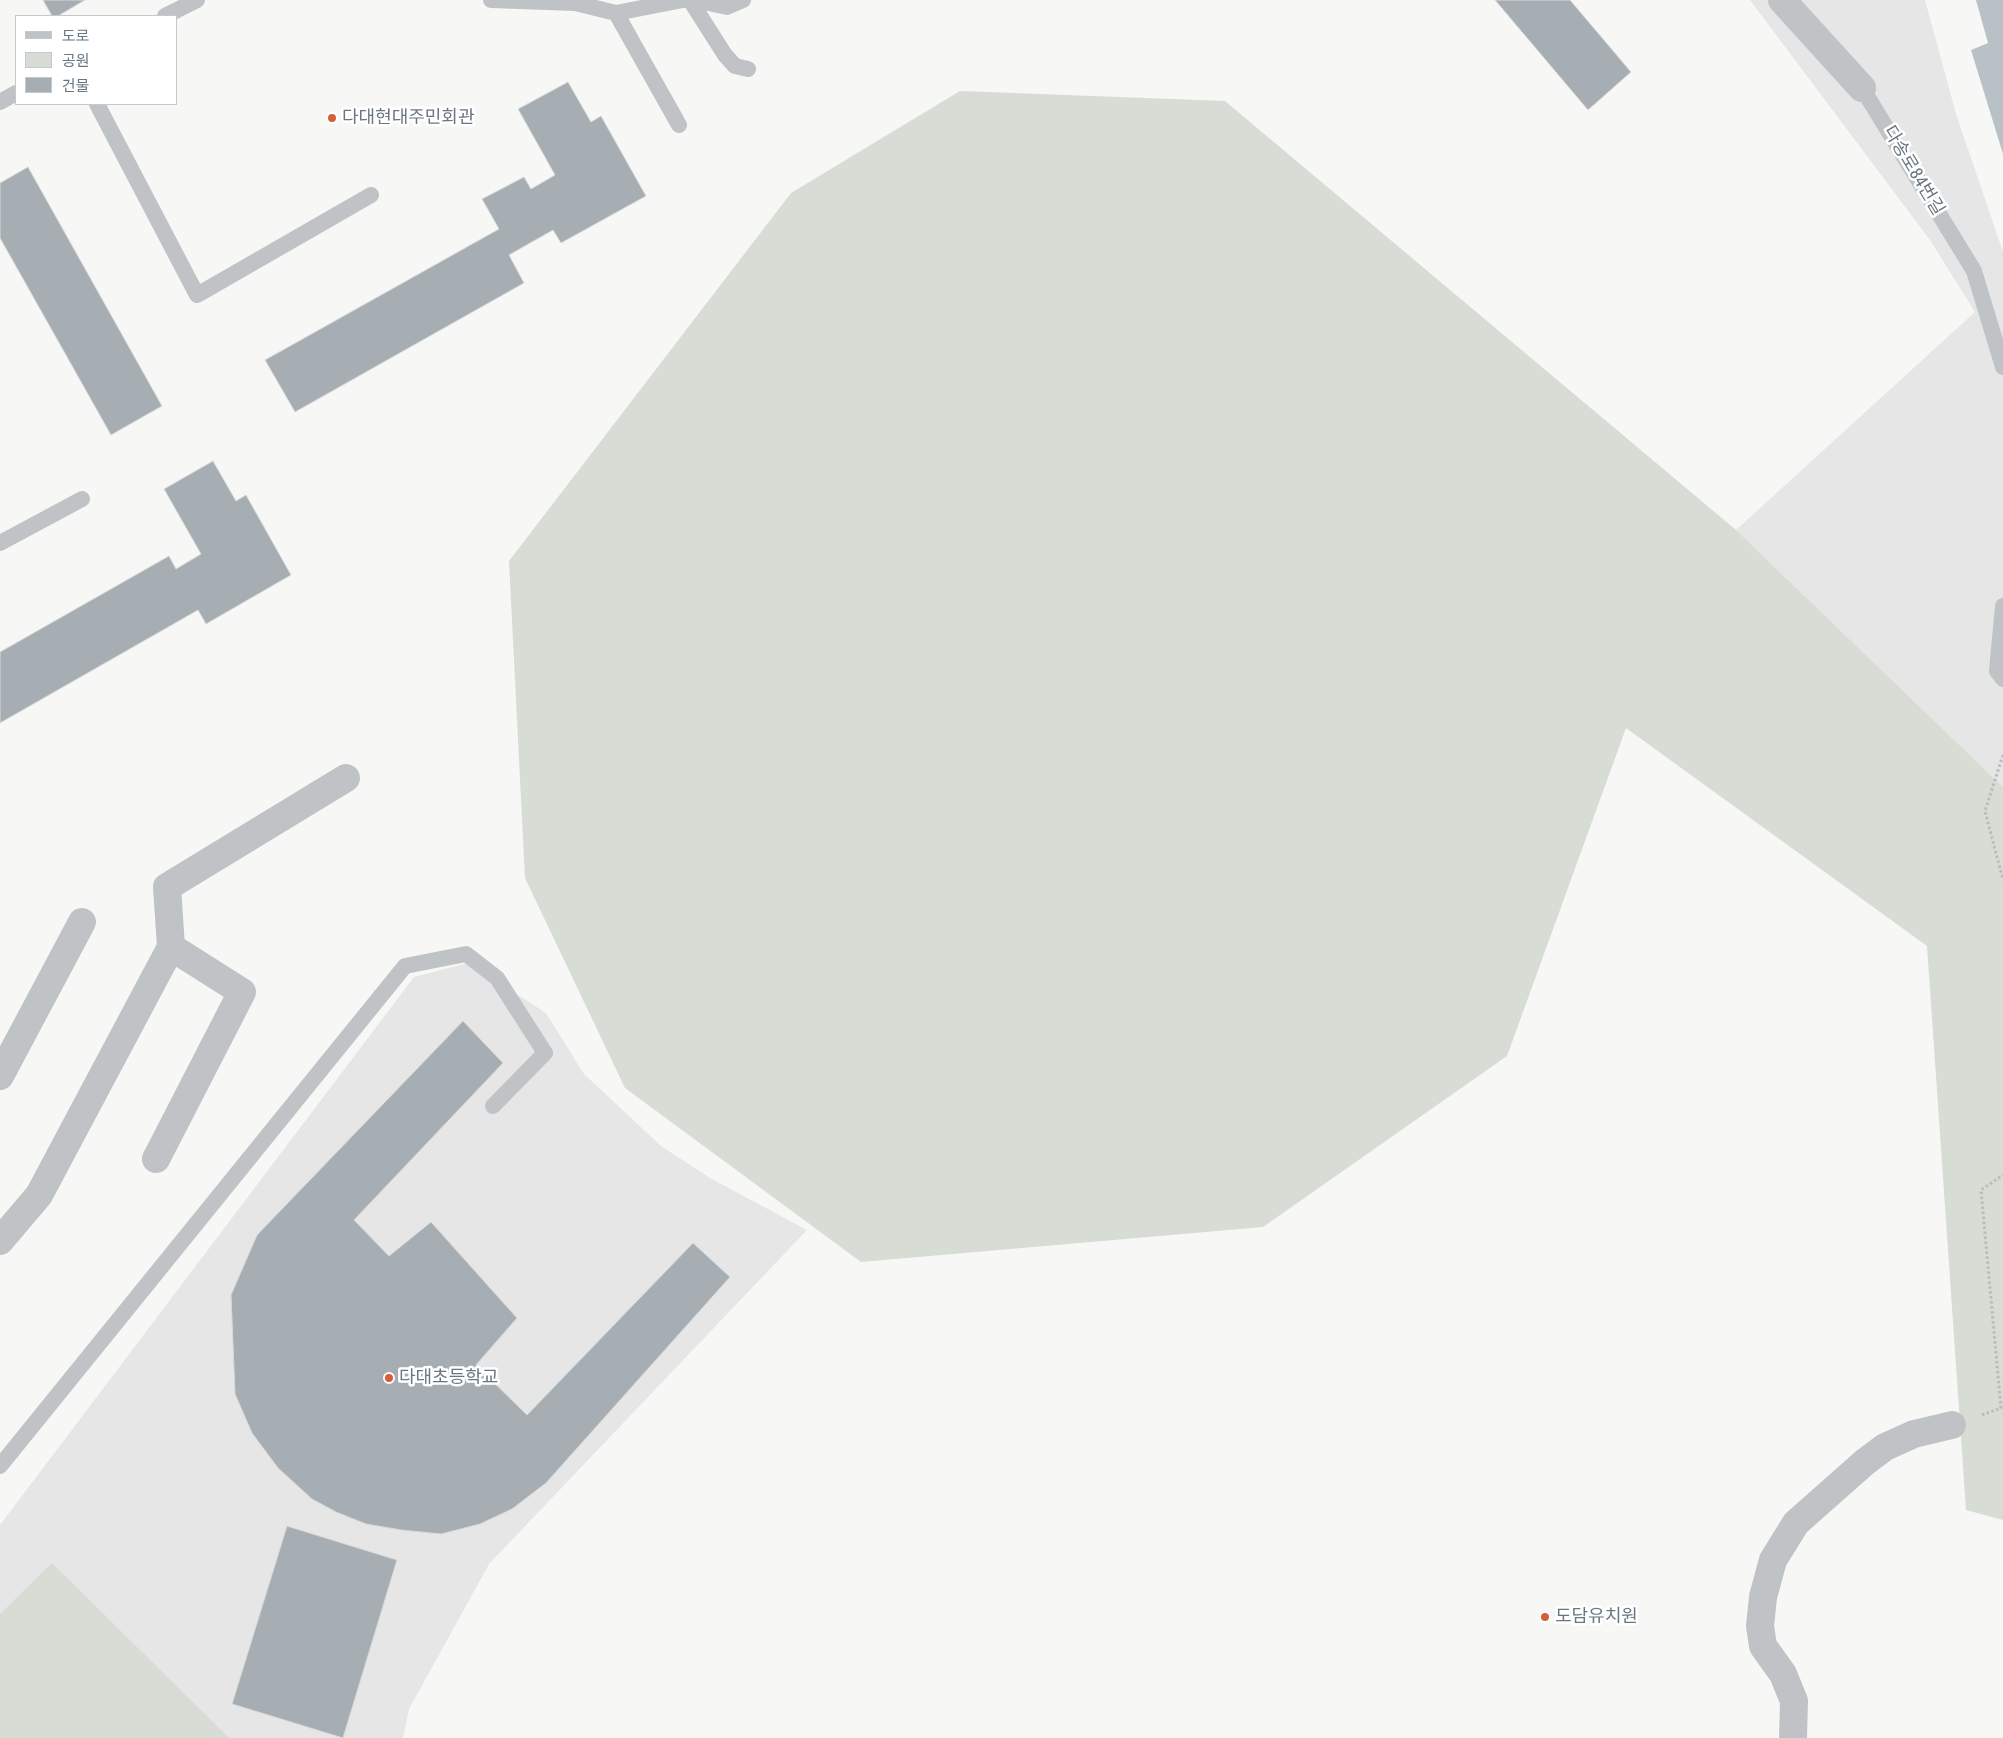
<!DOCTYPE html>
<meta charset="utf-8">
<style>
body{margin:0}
#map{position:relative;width:2003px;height:1738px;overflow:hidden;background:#f7f7f5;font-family:"Roboto Condensed","Noto Sans KR",sans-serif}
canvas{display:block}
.legend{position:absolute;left:15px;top:15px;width:162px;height:90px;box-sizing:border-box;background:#fff;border:1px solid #c3c9cd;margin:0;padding:6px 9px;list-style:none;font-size:15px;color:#697783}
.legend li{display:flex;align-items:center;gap:10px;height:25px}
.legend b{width:25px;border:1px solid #c3c9cd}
</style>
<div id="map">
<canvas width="2003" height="1738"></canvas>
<ul class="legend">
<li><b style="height:6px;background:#bfc3c6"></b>도로</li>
<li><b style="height:14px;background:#d7dcd5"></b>공원</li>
<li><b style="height:14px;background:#a7aeb3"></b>건물</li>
</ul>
</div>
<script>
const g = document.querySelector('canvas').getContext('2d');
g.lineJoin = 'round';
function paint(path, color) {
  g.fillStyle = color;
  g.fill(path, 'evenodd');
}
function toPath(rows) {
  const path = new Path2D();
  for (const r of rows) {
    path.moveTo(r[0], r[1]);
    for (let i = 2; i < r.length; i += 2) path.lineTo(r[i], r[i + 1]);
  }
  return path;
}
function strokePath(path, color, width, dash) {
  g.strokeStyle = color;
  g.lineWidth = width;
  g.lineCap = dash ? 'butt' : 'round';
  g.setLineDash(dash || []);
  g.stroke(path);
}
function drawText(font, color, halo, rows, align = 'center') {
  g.font = font + ' "Roboto Condensed","Noto Sans KR",sans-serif';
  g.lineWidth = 5;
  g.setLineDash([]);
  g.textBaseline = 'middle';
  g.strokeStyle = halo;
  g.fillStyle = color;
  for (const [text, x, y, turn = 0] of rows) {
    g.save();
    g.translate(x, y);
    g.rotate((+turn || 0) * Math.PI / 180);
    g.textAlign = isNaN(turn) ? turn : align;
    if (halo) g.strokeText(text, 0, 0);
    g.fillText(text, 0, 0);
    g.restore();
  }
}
const built = toPath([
 [1750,0,1925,0,1956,114,2003,252,2003,787,1736,530,1975,312,1930,240],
 [468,963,546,1013,584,1074,661,1146,710,1178,807,1230,489,1564,409,1709,403,1738,0,1738,0,1525,414,977]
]);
const green = toPath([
 [960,91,1225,101,1736,530,2003,787,2003,1520,1966,1510,1927,946,1626,728,1507,1056,1263,1227,861,1262,625,1088,525,878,509,561,791,193],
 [52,1563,229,1738,0,1738,0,1614]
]);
const water = toPath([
 [1976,0,2003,0,2003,154,1971,50,1988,43]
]);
const building = toPath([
 [43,0,85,0,58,16,52,16,43,0],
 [1495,0,1570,0,1631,72,1588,110,1495,0],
 [568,82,591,122,601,116,646,196,561,243,553,230,509,255,524,283,295,412,265,360,499,229,482,199,524,177,531,189,555,175,518,109,568,82],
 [28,167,162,406,111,435,0,238,0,183,28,167],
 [213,461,236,501,246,495,291,575,206,624,198,610,0,723,0,652,169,556,176,569,201,554,164,489,213,461],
 [463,1021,503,1063,354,1220,389,1256,431,1222,517,1318,476,1365,527,1415,693,1243,730,1277,546,1483,512,1509,480,1524,441,1534,401,1530,366,1524,336,1512,312,1499,278,1468,252,1433,235,1394,231,1295,257,1235,463,1021],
 [287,1526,397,1560,343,1738,232,1704,287,1526]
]);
const path = toPath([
 [2003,755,1985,811,2003,880],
 [1982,1415,2001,1408,1981,1190,2003,1175]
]);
const lane = toPath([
 [491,0,575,3,616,13,679,125],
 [690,0,725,55,735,66,748,69],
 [695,0,727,7,743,0],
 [616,13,683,0],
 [165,16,197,0],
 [1862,88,1974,271,2003,367],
 [0,102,16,93],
 [97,104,197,295,371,195],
 [0,543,82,499],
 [2003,606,1997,671,2003,679],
 [0,1466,405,966,466,954,497,978,545,1053,493,1106]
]);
const street = toPath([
 [1782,0,1862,88],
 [171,947,167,887,346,778],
 [0,1076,82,922],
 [0,1241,39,1195,171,947,242,992,156,1159],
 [1793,1738,1794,1701,1783,1674,1763,1646,1760,1626,1763,1597,1773,1560,1796,1523,1865,1462,1885,1447,1914,1434,1952,1425]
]);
const markers = [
 [332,118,5,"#d45f39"],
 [389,1378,5,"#d45f39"],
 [1545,1617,5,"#d45f39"]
];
const poiNames = [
 ["다대현대주민회관",342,118],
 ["다대초등학교",399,1378],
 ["도담유치원",1555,1617]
];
const streetNames = [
 ["다송로84번길",1913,171,59]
];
paint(built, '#e5e6e5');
paint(green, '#d7dcd5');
paint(water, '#b8c2c6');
paint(building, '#a7aeb3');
strokePath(building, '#d9d9d7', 1);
strokePath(path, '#b9bcbe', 3, [2.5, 2.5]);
strokePath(lane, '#bfc3c6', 16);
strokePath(street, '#bfc3c6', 28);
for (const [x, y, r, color] of markers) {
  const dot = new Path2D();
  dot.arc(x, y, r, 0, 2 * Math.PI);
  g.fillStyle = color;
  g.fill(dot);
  strokePath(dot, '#fff', 2);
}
drawText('18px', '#697783', '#fff', poiNames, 'left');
drawText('18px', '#697783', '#fff', streetNames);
</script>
